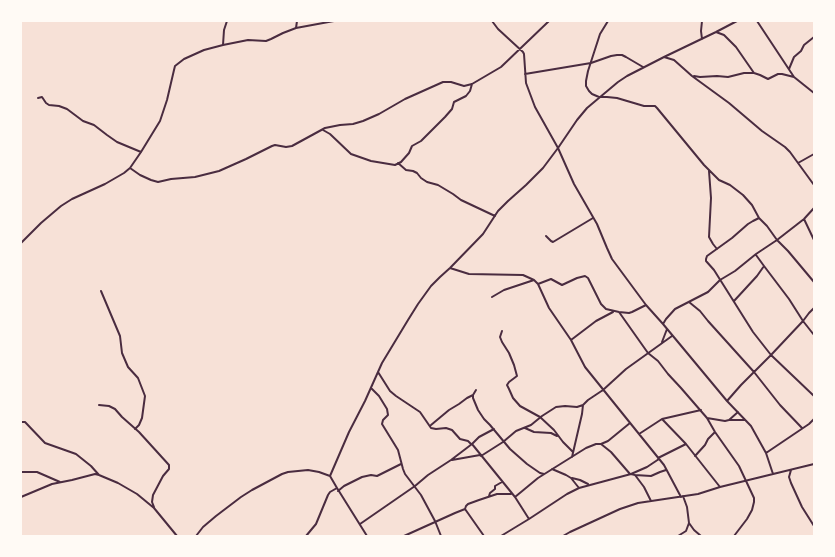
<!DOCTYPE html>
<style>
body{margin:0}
#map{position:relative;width:835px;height:557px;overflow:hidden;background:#f7e1d7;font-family:"Space Grotesk",sans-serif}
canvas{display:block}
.frame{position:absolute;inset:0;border:22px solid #fffaf5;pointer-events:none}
</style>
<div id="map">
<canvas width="835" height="557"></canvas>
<div class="frame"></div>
</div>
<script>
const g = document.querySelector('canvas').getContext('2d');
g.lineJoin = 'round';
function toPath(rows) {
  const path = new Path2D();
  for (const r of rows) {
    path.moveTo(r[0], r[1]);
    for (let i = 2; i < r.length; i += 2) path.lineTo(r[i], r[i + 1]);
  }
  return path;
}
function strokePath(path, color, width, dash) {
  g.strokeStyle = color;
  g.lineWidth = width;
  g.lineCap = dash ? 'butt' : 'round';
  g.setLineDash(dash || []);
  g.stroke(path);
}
const minor = toPath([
 [492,21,498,29,523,52,524,54,526,83,535,107,558,148,574,184,597,224,607,248,612,259,646,305,663,324,727,401,751,426,766,453,773,474],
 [608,21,600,34,588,71,586,81,586,86,589,91,592,94,599,97,607,97,617,98,644,106,655,106,657,108,704,165,719,180,730,185,743,195,752,205,759,218,767,226,777,240,788,251,814,282],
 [702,21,701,31,702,39],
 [757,21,794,77],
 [296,28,297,21],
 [716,32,724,35,736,47,754,73],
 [223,45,224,30,227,21],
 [664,57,674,60,692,76,729,103,762,131,785,147,790,152,814,185],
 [789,69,794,57,801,51,804,45,814,37],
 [525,74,591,63,611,56,617,55,622,55,626,57,643,67],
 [694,76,700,77,717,76,728,77,744,73,754,73,760,75,768,79,778,74,782,74,794,77,814,93],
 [38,98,42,97,46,103,49,105,59,106,67,109,83,121,94,125,107,135,117,142,141,152],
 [323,130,330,134,351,154,371,161,395,165,401,162,409,153,412,146,421,141,445,117,452,109,454,102,466,96,470,91,472,84],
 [398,163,406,170,413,171,417,173,421,178,427,182,438,185,453,194,461,200,495,216],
 [798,163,814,154],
 [130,168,140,175,151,180,158,182,171,179,195,177,219,171,246,159,272,146,275,145,286,147,292,146,325,128,340,125,353,124,363,121,379,114,405,99,443,82,451,82,464,86,472,84,501,67,549,21],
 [709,171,711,198,709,237,713,244,717,249],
 [759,218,753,221,748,224,732,238,707,256,706,259,706,261,714,270,753,332,771,355,814,396],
 [804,219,814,240],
 [546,236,551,241,553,242,593,218],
 [21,243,41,223,61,206,72,199,105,184,124,173,130,168,141,152,160,121,167,100,174,70,175,66,184,59,204,50,223,45,248,40,266,41,271,39,283,33,296,28,334,21],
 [756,255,764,266,789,299,803,321,814,335],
 [450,268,469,274,523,275,534,280,538,284,549,308,571,340,585,367,664,465,681,497],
 [538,284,551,279,562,285,577,278,585,276,588,278,601,304,606,309,619,312,629,313,632,312,646,305],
 [101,291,120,336,122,353,128,367,138,378,145,396,142,418,139,425,135,429],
 [492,297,504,290,534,280],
 [734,301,757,276,764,266],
 [689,302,700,311,708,321,754,372,780,405,802,428],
 [619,312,643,346,648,353,658,361,668,374,681,388,707,418,715,432,739,466,754,498,754,502,752,510,747,519,734,536],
 [663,324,666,319,675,309,708,292,720,280,735,271,756,254,777,240,804,219,814,208],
 [502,331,500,337,502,342,509,353,514,365,517,376,509,382,507,385,509,389,513,398,520,406,540,417],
 [571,340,596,321,613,312],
 [662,342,667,329],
 [378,372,390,391,396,396,420,412,431,428,436,429,446,428,452,430,460,439,468,441,471,444],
 [371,388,379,396,387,409,388,415,383,420,382,424,398,450,403,469,405,474,421,495,435,521,441,536],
 [476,390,473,395,473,398,478,410,484,419,490,425,510,449,527,464,540,473,544,474],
 [727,401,741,385,771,355,803,321,809,313,814,308],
 [99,405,109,406,115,409,122,417,139,432,169,465,169,469,163,476,153,495,152,502,154,507],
 [540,417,554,430,563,442,573,452],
 [707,418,725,421,729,420,738,412],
 [662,419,686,444,720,487],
 [730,420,745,420],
 [21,422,25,422,45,443,76,454,91,466,99,475],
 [431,425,449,410,459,404,467,398,473,395],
 [525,428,534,432,551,433,557,436],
 [639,434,662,419,701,410],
 [472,444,515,497,529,519],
 [601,444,608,441,630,423],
 [766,453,809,424,814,419],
 [481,456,503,442,516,431,531,425,542,416,556,407,565,406,577,407,583,405,588,400,603,390,626,369,672,336],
 [695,456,705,445,708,439,715,432],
 [572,457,582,414,583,405],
 [658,458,686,444],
 [452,460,480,455],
 [552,469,566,475,571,478,579,488],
 [791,470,789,477,791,483,802,507,814,526],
 [21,472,37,472,60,482],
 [631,474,635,475,644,487,651,501],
 [635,475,651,476,660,472,666,470],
 [330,476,349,432,365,401,382,363,408,320,418,304,431,286,440,277,450,268,483,234,498,211,508,201,526,185,543,168,558,148,577,120,587,108,618,82,627,76,664,57,716,32,737,21],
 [572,478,580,480,588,484],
 [338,491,344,486,362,477,371,475,377,476,401,464],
 [489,496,490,493,495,489,495,486,502,482],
 [683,496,687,507,689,523,694,530,701,536],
 [21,497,52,484,72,480,95,474,99,475,118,483,137,494,154,508,177,536],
 [515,497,538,478,586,448,596,444,601,444,611,452,630,474],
 [465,509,466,506,468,504,479,500,497,494,511,494],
 [360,524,415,486,428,475,451,460,472,444,479,437,494,429],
 [196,536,203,527,216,516,241,497,252,490,282,474,288,472,308,470,319,472,330,476,337,488,367,536],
 [306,536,316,524,328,495,330,492,337,488],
 [404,536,455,513,465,509,484,536],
 [501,536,529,519,567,494,579,488,631,474,647,467,659,459],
 [563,536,570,532,620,509,638,503,698,494,720,487,814,464],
 [678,536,686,531,689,523]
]);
strokePath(minor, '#4a2c40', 2);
</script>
